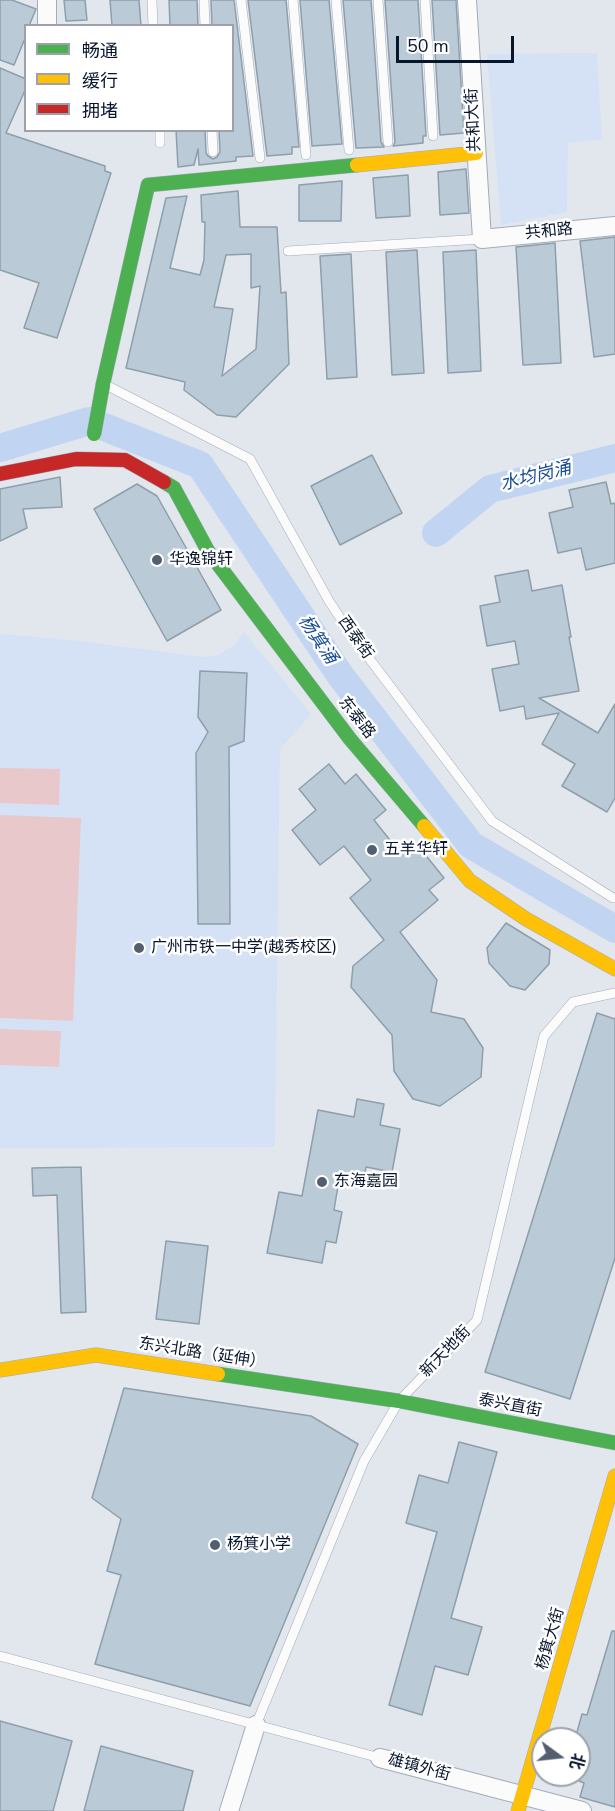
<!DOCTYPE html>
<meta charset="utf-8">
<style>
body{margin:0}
#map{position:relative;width:615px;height:1811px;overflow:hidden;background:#e2e7ee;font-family:"Nunito Sans","Noto Sans SC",sans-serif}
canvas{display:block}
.legend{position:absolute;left:24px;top:24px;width:210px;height:108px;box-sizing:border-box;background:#fff;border:2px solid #9ca1ab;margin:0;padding:8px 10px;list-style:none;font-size:18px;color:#07152d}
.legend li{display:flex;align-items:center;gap:12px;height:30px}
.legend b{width:30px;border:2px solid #9ca1ab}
.north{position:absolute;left:531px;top:1727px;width:60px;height:60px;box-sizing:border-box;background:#fff;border:2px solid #9ca1ab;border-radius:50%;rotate:105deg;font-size:16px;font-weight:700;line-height:24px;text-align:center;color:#07152d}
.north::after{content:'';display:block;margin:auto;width:21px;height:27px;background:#545e71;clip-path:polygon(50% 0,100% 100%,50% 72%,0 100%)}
.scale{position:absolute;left:396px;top:36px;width:118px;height:27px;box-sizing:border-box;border:3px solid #07152d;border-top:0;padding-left:8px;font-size:18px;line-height:21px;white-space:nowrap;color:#07152d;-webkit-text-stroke:4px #fff;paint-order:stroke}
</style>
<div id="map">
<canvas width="615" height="1811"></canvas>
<ul class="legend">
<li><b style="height:8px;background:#4caf50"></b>畅通</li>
<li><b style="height:8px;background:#ffc107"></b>缓行</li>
<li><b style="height:8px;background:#c62828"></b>拥堵</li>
</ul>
<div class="north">北</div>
<div class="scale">50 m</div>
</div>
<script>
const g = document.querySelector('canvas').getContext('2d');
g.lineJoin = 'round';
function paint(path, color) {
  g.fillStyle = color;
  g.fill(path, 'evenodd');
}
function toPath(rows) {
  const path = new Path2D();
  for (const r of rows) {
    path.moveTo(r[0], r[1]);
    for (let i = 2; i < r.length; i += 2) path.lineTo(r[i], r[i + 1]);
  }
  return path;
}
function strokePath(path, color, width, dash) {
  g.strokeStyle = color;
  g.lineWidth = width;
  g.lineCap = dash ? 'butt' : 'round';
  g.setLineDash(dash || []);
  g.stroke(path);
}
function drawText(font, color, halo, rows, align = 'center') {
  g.font = font + ' "Nunito Sans","Noto Sans SC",sans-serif';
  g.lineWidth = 5;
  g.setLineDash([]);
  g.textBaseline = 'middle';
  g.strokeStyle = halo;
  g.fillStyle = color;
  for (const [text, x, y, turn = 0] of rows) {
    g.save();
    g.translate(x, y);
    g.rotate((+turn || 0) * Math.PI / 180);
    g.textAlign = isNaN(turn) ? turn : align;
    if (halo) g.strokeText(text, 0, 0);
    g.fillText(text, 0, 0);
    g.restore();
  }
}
const built = toPath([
 [597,53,602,139,568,143,567,212,501,225,487,54],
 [244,632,311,714,280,749,275,1147,0,1148,0,634,72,640,203,657,219,655,234,645]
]);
const green = toPath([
 [0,768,60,769,59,805,0,803],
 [0,815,81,818,73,1021,0,1018],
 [0,1029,61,1031,59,1067,0,1065]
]);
const river = toPath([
 [0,448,89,421,200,465,340,675,471,845,615,929],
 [436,533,490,489,615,458]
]);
const building = toPath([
 [0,0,12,0,36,9,29,26,26,26,26,36,14,65,0,60,0,0],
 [64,0,85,0,87,20,66,21,64,0],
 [110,0,139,0,141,26,112,26,110,0],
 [169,0,197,0,198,26,170,26,169,0],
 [211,0,234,0,253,156,236,157,236,161,199,165,198,149,194,165,178,167,176,130,205,130,206,153,208,156,213,159,217,157,220,152,219,130,232,130,232,26,212,26,211,0],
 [248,0,286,0,299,147,292,147,292,154,267,156,248,0],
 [300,0,329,0,342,144,312,146,300,0],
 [343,0,371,0,381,142,384,147,356,148,343,0],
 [385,0,418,0,426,136,423,136,423,143,393,146,395,142,385,0],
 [432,0,456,0,464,133,440,135,432,0],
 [0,68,26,79,26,88,6,133,105,166,105,171,111,173,57,338,24,328,39,283,0,270,0,68],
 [466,169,469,213,440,215,438,172,466,169],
 [408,175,410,216,376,218,373,178,408,175],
 [342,181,341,221,299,221,299,185,342,181],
 [238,191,240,227,277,227,281,293,286,292,289,364,236,417,217,415,184,390,185,382,126,368,166,198,187,196,170,268,200,275,204,260,205,222,202,222,201,195,238,191],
 [251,254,251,288,260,286,256,349,222,376,233,309,214,307,226,255,251,254],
 [615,237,615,354,594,357,580,241,615,237],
 [555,243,561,363,523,365,516,247,555,243],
 [417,250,424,373,392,375,386,252,417,250],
 [476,250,481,371,448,373,443,252,476,250],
 [351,254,357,377,327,379,320,256,351,254],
 [372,455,402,513,340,545,311,486,372,455],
 [60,477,62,507,23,509,27,528,0,541,0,489,60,477],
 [606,482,611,504,615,503,615,563,586,570,581,548,558,553,549,513,573,507,569,490,606,482],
 [137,484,157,496,221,610,167,641,94,509,137,484],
 [528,570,532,591,562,585,571,637,569,637,579,691,539,698,598,733,615,704,615,798,607,812,562,786,575,764,542,744,559,713,526,719,524,706,500,711,492,669,519,664,515,641,487,646,480,606,500,602,495,576,528,570],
 [200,671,247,673,244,741,229,747,230,924,198,924,196,753,208,732,198,717,200,671],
 [329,764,345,784,356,774,386,810,374,820,401,854,415,842,444,878,429,890,438,900,400,932,437,980,431,1012,464,1019,483,1048,481,1077,440,1106,413,1099,394,1071,392,1035,351,987,353,966,384,940,350,898,371,880,344,846,320,865,292,830,316,810,299,789,329,764],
 [506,923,550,950,549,964,525,990,510,986,489,963,487,948,506,923],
 [597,1013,615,1019,615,1258,570,1399,485,1372,597,1013],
 [357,1099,384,1104,380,1125,400,1129,392,1172,366,1167,363,1184,339,1180,334,1210,342,1212,336,1243,326,1241,322,1263,267,1253,279,1192,302,1196,318,1110,354,1117,357,1099],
 [81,1167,86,1312,61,1313,57,1195,33,1196,32,1168,81,1167],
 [166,1241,208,1246,199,1324,156,1319,166,1241],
 [124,1388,311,1416,358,1444,250,1706,95,1664,121,1575,107,1571,121,1519,92,1498,124,1388],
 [459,1442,497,1452,451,1618,482,1627,468,1675,435,1666,422,1715,389,1705,437,1532,406,1523,419,1475,448,1483,459,1442],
 [612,1631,615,1631,615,1807,580,1797,584,1783,579,1781,579,1739,575,1739,582,1714,587,1715,612,1631],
 [0,1721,72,1741,53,1811,0,1811,0,1721],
 [101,1746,193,1771,183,1811,84,1811,101,1746]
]);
const lane = toPath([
 [152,0,153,26],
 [204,0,205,26],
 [241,0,260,158],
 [293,0,306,155],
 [336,0,349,150],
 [378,0,388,142],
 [425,0,433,136],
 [160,130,160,143],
 [212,130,213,152],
 [288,251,482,239],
 [106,385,250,459,329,601,350,633,492,821,613,898],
 [0,1656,380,1758],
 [256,1725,364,1461,399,1401,477,1320,544,1036,573,1002,615,993]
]);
const street = toPath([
 [47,0,47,26],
 [467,0,482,239,615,226],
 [380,1758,582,1811],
 [229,1811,256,1725]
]);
const fast = toPath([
 [103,384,148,185,357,165],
 [164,482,174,488,208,551,350,739,424,826],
 [218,1374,399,1401,615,1443]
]);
const slow = toPath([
 [357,165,476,153],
 [424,826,470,881,526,919,615,969],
 [0,1370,96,1355,218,1374],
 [518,1811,615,1476]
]);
const jam = toPath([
 [0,474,76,459,125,460,164,482]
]);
const fastBridge = toPath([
 [94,434,103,384]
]);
const markers = [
 [157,560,6,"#545e71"],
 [372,850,6,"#545e71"],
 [139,948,6,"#545e71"],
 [322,1182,6,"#545e71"],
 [215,1545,6,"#545e71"]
];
const streetNames = [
 ["共和大街",474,120,-93],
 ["共和路",549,232,-6],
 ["西泰街",355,638,55],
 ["东泰路",356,718,52],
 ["新天地街",446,1352,-46],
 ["东兴北路（延伸）",202,1354,9],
 ["泰兴直街",510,1406,11],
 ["杨箕大街",551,1639,-74],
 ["雄镇外街",419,1768,15]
];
const poiNames = [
 ["华逸锦轩",169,560],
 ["五羊华轩",384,850],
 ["广州市铁一中学(越秀校区)",151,948],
 ["东海嘉园",334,1182],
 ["杨箕小学",227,1545]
];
const waterNames = [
 ["水均岗涌",536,477,-14],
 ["杨箕涌",317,640,56]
];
paint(built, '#d5e2f5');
paint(green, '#e9c8cb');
strokePath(river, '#c1d4f2', 28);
paint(building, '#bacbd7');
strokePath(building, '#8d9fab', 1.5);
strokePath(lane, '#a2acba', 10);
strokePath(street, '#a2acba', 20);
strokePath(fast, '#a2acba', 15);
strokePath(slow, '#a2acba', 15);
strokePath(jam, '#a2acba', 15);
strokePath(lane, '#fbfbfc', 9);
strokePath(street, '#fbfbfc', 18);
strokePath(fast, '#4caf50', 14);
strokePath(slow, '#ffc107', 14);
strokePath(jam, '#c62828', 14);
strokePath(fastBridge, '#a2acba', 15, []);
strokePath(fastBridge, '#4caf50', 14);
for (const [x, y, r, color] of markers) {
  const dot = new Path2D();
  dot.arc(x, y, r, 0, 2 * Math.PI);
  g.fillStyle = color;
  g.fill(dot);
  strokePath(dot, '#fff', 2);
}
drawText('16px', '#07152d', '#fff', streetNames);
drawText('16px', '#07152d', '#fff', poiNames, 'left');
drawText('italic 18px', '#1a4d97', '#fff', waterNames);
</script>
